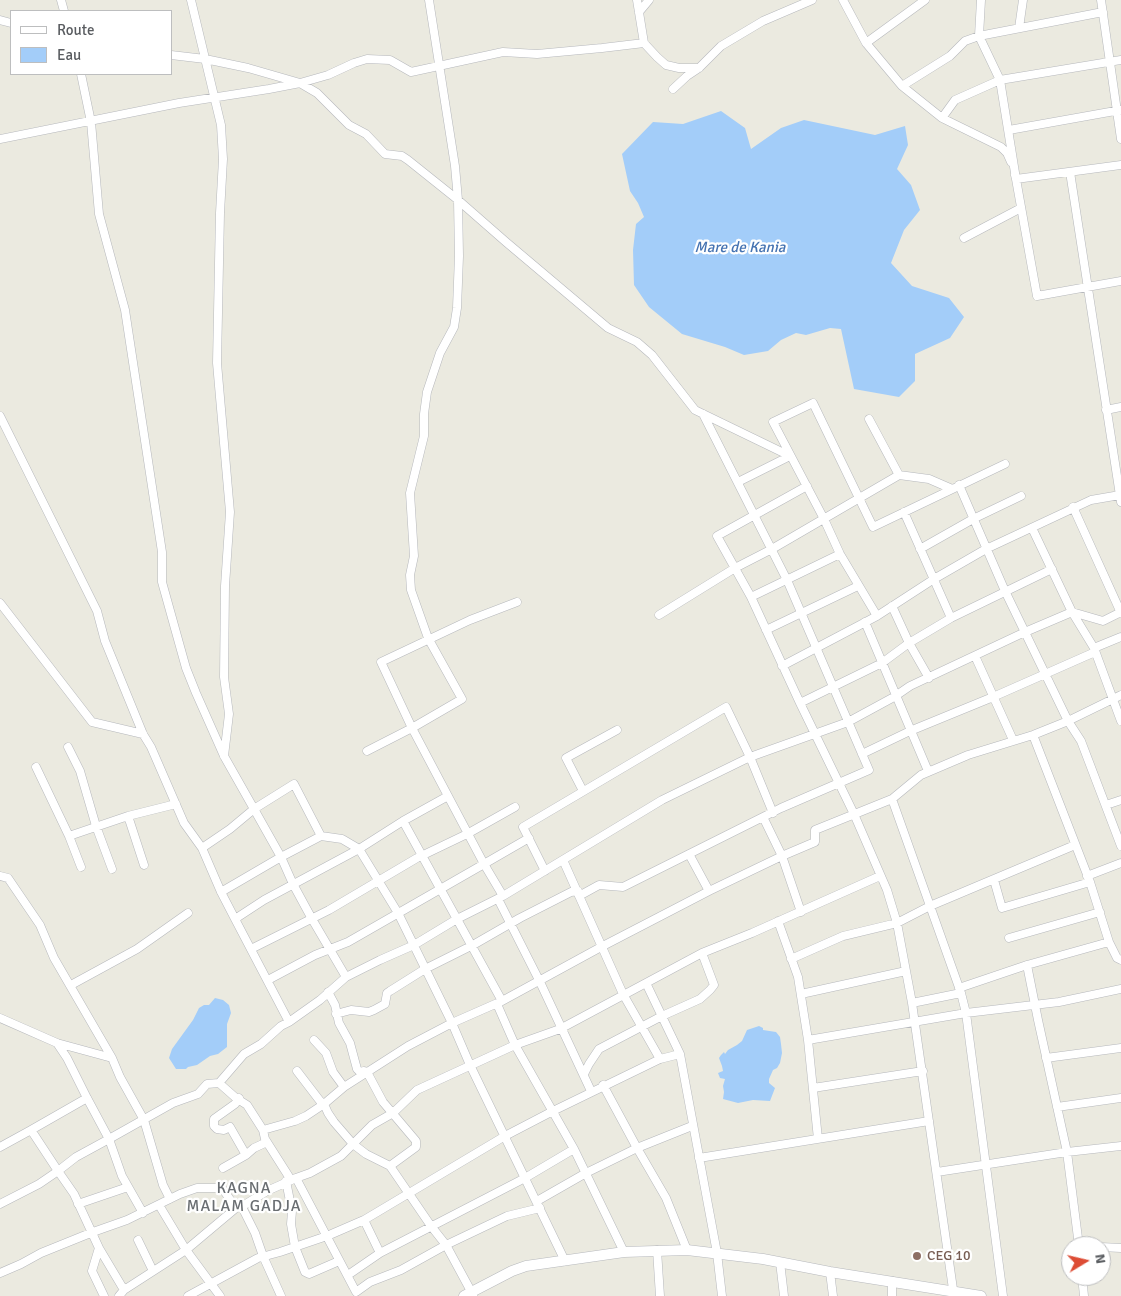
<!DOCTYPE html>
<style>
body{margin:0}
#map{position:relative;width:1121px;height:1296px;overflow:hidden;background:#ebeae0;font-family:Signika,sans-serif}
canvas{display:block}
.legend{position:absolute;left:10px;top:10px;width:162px;height:65px;box-sizing:border-box;background:#fff;border:1px solid #bdbebf;margin:0;padding:6px 9px;list-style:none;font-size:15px;color:#595c60}
.legend li{display:flex;align-items:center;gap:10px;height:25px}
.legend b{width:25px;border:1px solid #bdbebf}
.north{position:absolute;left:1061px;top:1236px;width:50px;height:50px;box-sizing:border-box;background:#fff;border:1px solid #bdbebf;border-radius:50%;rotate:81deg;font-size:14px;font-weight:700;line-height:20px;text-align:center;color:#595c60}
.north::after{content:'';display:block;margin:auto;width:18px;height:22px;background:#dd4d35;clip-path:polygon(50% 0,100% 100%,50% 72%,0 100%)}
</style>
<div id="map">
<canvas width="1121" height="1296"></canvas>
<ul class="legend">
<li><b style="height:6px;background:#fff"></b>Route</li>
<li><b style="height:14px;background:#a3cdf9"></b>Eau</li>
</ul>
<div class="north">N</div>
</div>
<script>
const g = document.querySelector('canvas').getContext('2d');
g.lineJoin = 'round';
function paint(path, color) {
  g.fillStyle = color;
  g.fill(path, 'evenodd');
}
function toPath(rows) {
  const path = new Path2D();
  for (const r of rows) {
    path.moveTo(r[0], r[1]);
    for (let i = 2; i < r.length; i += 2) path.lineTo(r[i], r[i + 1]);
  }
  return path;
}
function strokePath(path, color, width, dash) {
  g.strokeStyle = color;
  g.lineWidth = width;
  g.lineCap = dash ? 'butt' : 'round';
  g.setLineDash(dash || []);
  g.stroke(path);
}
function drawText(font, color, halo, rows, align = 'center') {
  g.font = font + ' Signika,sans-serif';
  g.lineWidth = 4.5;
  g.setLineDash([]);
  g.textBaseline = 'middle';
  g.strokeStyle = halo;
  g.fillStyle = color;
  for (const [text, x, y, turn = 0] of rows) {
    g.save();
    g.translate(x, y);
    g.rotate((+turn || 0) * Math.PI / 180);
    g.textAlign = isNaN(turn) ? turn : align;
    if (halo) g.strokeText(text, 0, 0);
    g.fillText(text, 0, 0);
    g.restore();
  }
}
const water = toPath([
 [721,111,745,128,751,149,781,128,804,120,875,135,905,126,908,145,897,169,911,185,920,210,904,230,891,263,912,286,949,298,964,317,950,338,915,354,915,381,899,397,854,389,841,329,830,328,806,335,796,333,781,340,768,351,744,355,725,347,682,334,649,307,634,285,633,250,636,224,644,217,638,203,630,191,622,154,653,122,683,124],
 [215,998,223,1000,229,1005,231,1013,227,1024,227,1047,218,1054,210,1056,197,1065,188,1067,186,1069,176,1069,169,1058,172,1049,193,1020,199,1008,204,1005,209,1005],
 [759,1026,763,1028,763,1030,776,1032,780,1037,781,1044,782,1053,780,1063,777,1068,773,1070,769,1079,769,1083,775,1088,770,1101,753,1100,738,1103,723,1099,724,1092,723,1086,725,1079,720,1078,718,1073,723,1071,722,1066,719,1058,721,1055,724,1052,725,1054,728,1050,737,1045,742,1041,747,1030]
]);
const minor = toPath([
 [61,0,64,11],
 [191,0,221,125,223,159,220,213,217,363,230,512,225,586,224,677,229,714,224,756],
 [637,0,644,43],
 [843,0,866,43,925,0],
 [981,0,979,36,1000,80,1016,179,1037,296,1121,281],
 [1101,0,1121,139],
 [639,12,649,0],
 [0,20,11,23],
 [1019,28,1023,0],
 [866,43,902,86,942,118,955,100,1000,80,1121,60],
 [171,55,205,59,248,68,300,83,317,93,349,125,366,134,385,154,402,156,408,160,458,200,506,242,608,328,637,342,652,355,695,410,790,456],
 [81,74,91,122,99,214,125,310,162,552,162,582,186,668,196,693,224,756,254,809,294,784,321,836,342,839,359,849,398,913,452,1023,470,1065,565,1261],
 [902,86,950,56,965,41,979,36,1103,12],
 [673,89,687,76,699,68,721,46,763,21,812,0],
 [942,118,1001,147,1007,153,1011,162],
 [1009,130,1121,110],
 [0,139,179,103,269,89,300,83,328,75,354,63,367,59,390,60,411,72,503,52,537,54,602,48,644,43,657,57,666,65,679,68,699,68],
 [1070,172,1121,502],
 [1015,175,1016,179,1121,165],
 [964,238,1021,208],
 [1106,410,1121,407],
 [0,416,97,611,105,641,143,734,151,747,184,823,202,848],
 [869,419,899,475,929,479,952,489],
 [738,482,790,456],
 [959,485,1005,591,1068,721,1081,741,1121,846],
 [807,486,717,536,751,597,800,703,854,814,887,890,897,923,912,1003,954,1296],
 [1073,507,1121,613],
 [904,512,951,618],
 [1032,528,1072,612,1094,648,1121,721],
 [920,549,973,519,1021,496],
 [751,597,840,554],
 [517,602,470,620,381,662,412,728,484,864,529,838],
 [0,603,92,722,143,734],
 [892,606,909,643,929,678],
 [659,615,735,568,772,549,899,475],
 [877,616,840,554,824,519,773,422,813,403,873,527,1005,464],
 [865,622,928,771],
 [766,630,858,586],
 [1094,648,1121,637],
 [975,656,1013,740],
 [782,666,877,616,934,579,986,549,1091,500,1120,495],
 [800,703,882,663,909,643,951,618,1052,569],
 [1033,735,1090,882,1109,942,1117,958,1121,960],
 [68,747,80,771,96,826,112,869],
 [367,751,412,728,462,699,428,638,411,590,410,575,414,556,410,493,424,436,424,414,427,392,440,353,454,327,457,308,459,256,458,200,455,166,429,0],
 [862,754,910,731,993,697,1095,652],
 [36,767,69,836,81,867],
 [583,791,566,758,617,730],
 [892,799,961,993,966,1013,1003,1296],
 [1106,805,1121,800],
 [128,816,144,865],
 [763,817,782,856,801,912],
 [403,821,502,1001],
 [69,836,128,816,176,804],
 [689,854,709,891],
 [563,860,623,994,660,1059],
 [545,871,523,827,726,707,750,757,773,813],
 [0,876,8,878,40,925,54,958,112,1058],
 [1087,876,1121,863],
 [994,880,1002,908,1090,882],
 [221,892,281,857,321,836],
 [579,896,599,885,623,887,781,808,869,770,787,580,703,414],
 [498,899,540,982,591,1091],
 [235,919,221,892,202,848,230,829,254,809,281,857,293,884,312,919,346,977],
 [778,921,798,977,808,1040,818,1139],
 [1009,938,1100,912],
 [251,949,329,910,417,858,467,834,515,807],
 [791,959,843,936,897,923,930,906,1075,845],
 [1027,965,1038,1020,1067,1152,1079,1246],
 [268,980,315,955,348,942,484,864,503,896],
 [646,983,680,1054,717,1253,722,1296],
 [71,985,137,949,188,913],
 [959,988,1027,965,1109,942],
 [328,992,335,1005,339,1023,350,1043,357,1069,360,1072,364,1071,367,1072,383,1102,416,1141,416,1147,390,1166],
 [801,994,906,971],
 [912,1003,961,993],
 [497,1004,515,1045,574,1149,624,1252],
 [336,1014,351,1010,369,1012,374,1010,385,1004,387,993,390,991,425,969,473,945,520,918,571,892,578,891],
 [0,1018,57,1043,112,1058,120,1077,144,1120,163,1185,170,1199],
 [289,1022,235,919,264,900,359,849,403,821,448,796],
 [314,1040,326,1053,333,1072,344,1087],
 [808,1040,966,1013,1059,1002,1121,989],
 [57,1043,67,1058,87,1098,109,1139,76,1157,58,1171,31,1130,87,1098],
 [1046,1058,1121,1048],
 [297,1071,320,1101,324,1104,328,1113,334,1122,353,1144,366,1154,390,1166,431,1226,446,1245,473,1295],
 [584,1074,589,1064,599,1049,662,1016,700,999,710,990,714,985,702,953],
 [219,1083,244,1054,261,1044,281,1026,289,1022,320,1000,346,977,380,960,414,945,457,919,503,896,662,800,750,757,848,722,894,697,910,686,1025,632,1072,612,1103,621,1121,612],
 [603,1085,637,1148,666,1198,687,1250],
 [813,1088,923,1071],
 [239,1098,235,1104,214,1119,214,1126,217,1129,224,1130,230,1127,246,1155],
 [1057,1107,1121,1098],
 [263,1130,295,1121,306,1116,324,1104,344,1087,408,1046,452,1023,502,1001,601,947,709,891,782,856,815,842,815,830,892,799,921,775,968,755,1033,735,1068,721,1121,695],
 [0,1147,31,1130],
 [699,1158,929,1121],
 [223,1168,246,1155,254,1148,267,1142],
 [937,1172,1067,1152,1121,1146],
 [296,1178,310,1173,341,1156,372,1125,393,1113,417,1090,515,1045,560,1029,702,953,752,933,880,876],
 [286,1181,292,1211,291,1224,295,1247,305,1272,309,1274,339,1261],
 [537,1201,586,1173,637,1148,692,1126],
 [0,1204,39,1184,58,1171,74,1194,99,1248,92,1271,104,1296],
 [78,1204,128,1187],
 [159,1205,186,1250,220,1296],
 [242,1207,255,1233,263,1256,281,1296],
 [143,1213,122,1176,109,1139,173,1103,198,1094,207,1084,219,1083,236,1098,247,1105,263,1130,265,1139,291,1180],
 [364,1220,380,1253],
 [138,1240,153,1271],
 [1101,1247,1121,1248],
 [99,1248,124,1290],
 [657,1250,660,1296],
 [780,1262,784,1296],
 [830,1272,833,1296],
 [0,1273,21,1264,41,1253,93,1232,127,1220,180,1194,197,1188,222,1188,236,1208],
 [348,1275,380,1253,525,1178,574,1149],
 [1082,1276,1084,1296],
 [119,1296,124,1290,186,1250,236,1208,241,1207,267,1191,296,1178,356,1292,370,1282,401,1270,446,1245,507,1216,540,1208],
 [188,1296,258,1258,280,1252,327,1236,364,1220,505,1136,553,1111,660,1059,680,1054],
 [892,1296,892,1281]
]);
const tertiary = toPath([
 [464,1296,512,1271,526,1266,624,1252,687,1250,763,1259,830,1272,981,1296]
]);
const markers = [
 [917,1256,5,"#8d6e63"]
];
const educationNames = [
 ["CEG 10",927,1256]
];
const waterNames = [
 ["Mare de Kania",740,248]
];
const quarterNames = [
 ["KAGNA",244,1189],
 ["MALAM GADJA",244,1207]
];
paint(water, '#a3cdf9');
strokePath(minor, '#b6b8bc', 9);
strokePath(tertiary, '#b6b8bc', 11);
strokePath(minor, '#fff', 8);
strokePath(tertiary, '#fff', 10);
for (const [x, y, r, color] of markers) {
  const dot = new Path2D();
  dot.arc(x, y, r, 0, 2 * Math.PI);
  g.fillStyle = color;
  g.fill(dot);
  strokePath(dot, '#fff', 2);
}
drawText('14px', '#785e54', '#fff', educationNames, 'left');
drawText('italic 15px', '#4573b2', '#fff', waterNames);
g.letterSpacing = '1px';
drawText('16px', '#6a6e72', '#fff', quarterNames);
g.letterSpacing = '0px';
</script>
